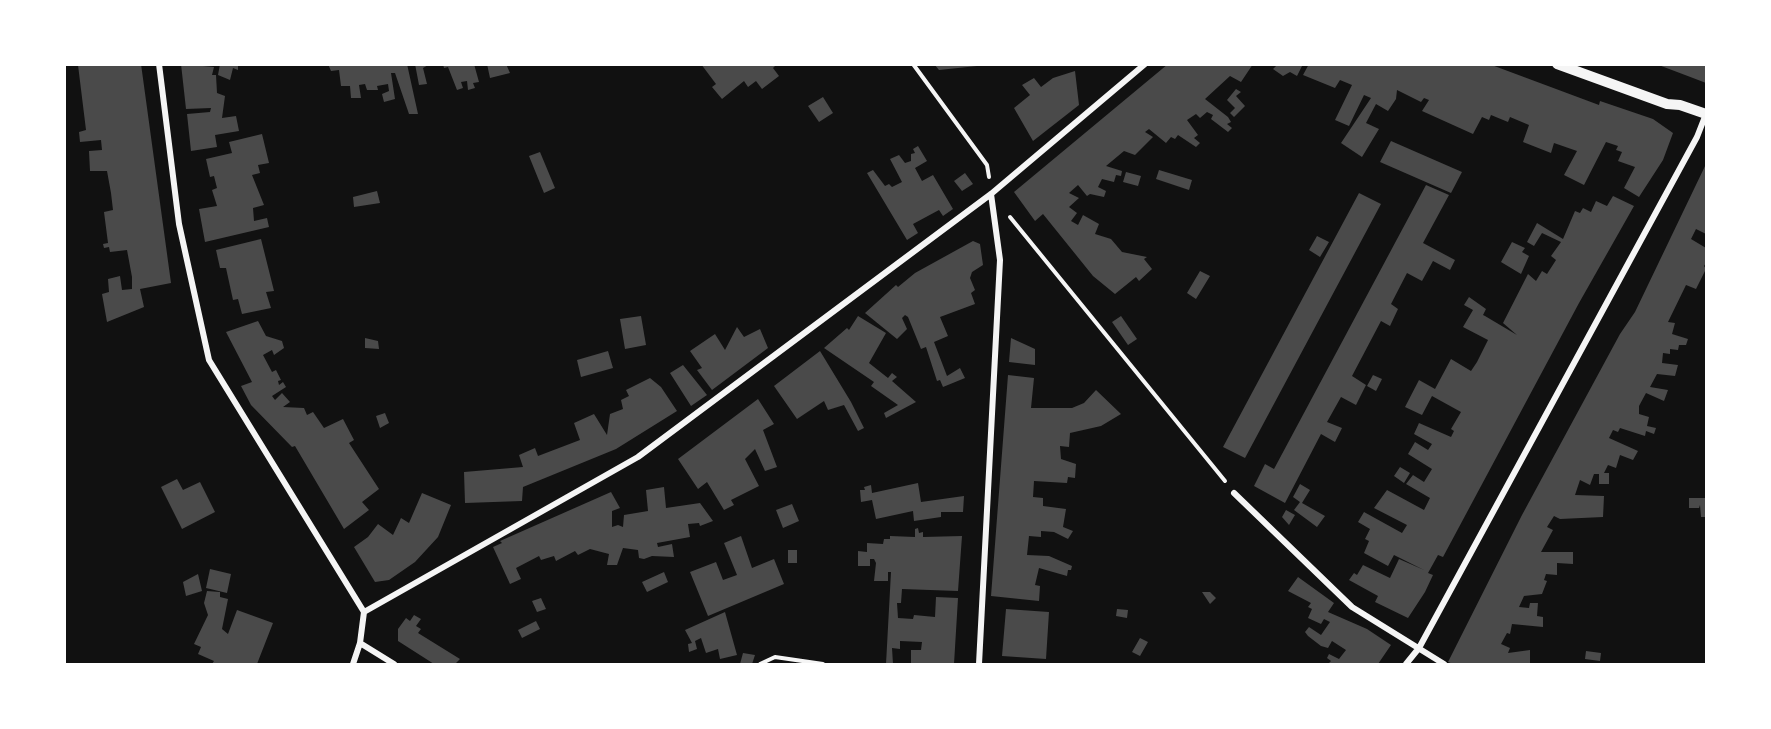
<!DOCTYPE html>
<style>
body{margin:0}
#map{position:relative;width:1771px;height:729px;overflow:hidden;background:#111;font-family:Barlow,sans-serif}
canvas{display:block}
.frame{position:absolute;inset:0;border:66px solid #fff;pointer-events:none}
</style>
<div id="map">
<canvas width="1771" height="729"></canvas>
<div class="frame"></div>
</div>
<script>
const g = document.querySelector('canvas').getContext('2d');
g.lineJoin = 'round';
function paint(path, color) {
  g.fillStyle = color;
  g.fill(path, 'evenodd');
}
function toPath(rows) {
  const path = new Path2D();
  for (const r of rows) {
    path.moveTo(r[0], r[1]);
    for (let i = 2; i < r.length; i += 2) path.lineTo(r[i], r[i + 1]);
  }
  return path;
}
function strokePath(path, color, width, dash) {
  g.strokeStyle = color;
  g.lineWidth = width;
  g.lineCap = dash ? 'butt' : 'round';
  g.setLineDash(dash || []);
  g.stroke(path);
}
const building = toPath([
 [141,64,171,283,140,289,144,307,107,322,102,294,109,292,108,279,120,276,122,290,132,289,132,277,127,250,110,252,109,247,104,248,103,244,108,243,104,212,113,210,111,193,107,171,90,171,89,151,102,150,101,140,80,142,79,132,86,130,78,65],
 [181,64,214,67,212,75,216,75,217,93,225,96,222,118,236,116,239,131,215,135,217,147,191,151,187,114,210,112,211,108,186,109],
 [220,64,238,64,238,70,233,68,230,80,218,75],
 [328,64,407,64,418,114,409,114,395,73,391,73,395,99,384,102,382,94,389,91,388,84,377,86,378,90,367,90,365,84,359,85,361,98,351,98,350,86,341,86,339,70,331,71],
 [415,64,430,64,423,68,427,84,419,85],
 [443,64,474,64,479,82,473,83,475,88,468,90,467,81,461,82,463,88,457,90,448,67,444,68],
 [487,64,506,64,510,73,490,78],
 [701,64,777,64,773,68,779,76,762,89,756,81,748,87,744,81,722,99,712,87,716,84],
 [934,64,977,64,977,66,939,70],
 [1168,64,1253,64,1241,82,1230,76,1205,99,1228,117,1231,122,1227,124,1232,128,1228,132,1211,119,1213,115,1207,112,1200,118,1196,114,1187,120,1198,135,1194,138,1200,143,1196,147,1178,135,1175,139,1171,137,1166,143,1149,129,1145,132,1153,137,1135,155,1124,151,1106,166,1122,171,1121,176,1116,175,1114,182,1102,179,1098,187,1106,191,1104,197,1090,194,1087,196,1078,185,1069,193,1079,198,1069,207,1077,213,1071,221,1078,225,1083,215,1099,224,1095,234,1111,239,1122,252,1147,257,1144,259,1152,269,1139,281,1136,277,1115,294,1093,276,1043,214,1035,221,1014,192],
 [1278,64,1285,65,1303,64,1297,76,1290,72,1283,76,1273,69],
 [1309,64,1489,64,1599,105,1600,101,1653,119,1673,133,1663,160,1639,197,1624,188,1635,167,1618,161,1622,152,1616,150,1618,146,1606,142,1584,185,1564,175,1577,151,1554,143,1551,153,1523,142,1529,125,1510,117,1508,122,1491,115,1489,120,1482,117,1473,134,1422,111,1429,100,1424,98,1421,102,1397,90,1396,99,1388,111,1376,104,1366,123,1379,129,1362,157,1341,143,1371,98,1364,95,1349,126,1335,120,1352,85,1340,80,1335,88,1303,75],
 [1656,64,1706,64,1706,83,1693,78],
 [1075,71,1079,105,1033,141,1014,108,1030,95,1022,85,1034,78,1041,87,1053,78],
 [1236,89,1241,92,1236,96,1245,106,1234,117,1230,113,1235,108,1227,100],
 [823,97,833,113,819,122,808,106],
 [262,134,269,163,258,165,260,173,252,175,264,205,253,208,254,221,267,218,269,227,205,242,199,209,217,206,212,190,217,188,214,176,210,177,206,159,232,153,229,142],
 [1391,141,1462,172,1451,193,1380,162],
 [918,146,927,161,915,168,922,181,933,175,953,209,943,216,939,210,913,224,918,233,907,240,867,173,873,170,885,186,889,184,892,187,902,182,890,159,899,155,905,163,911,161,911,154,915,153,913,149],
 [540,152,555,188,544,193,529,156],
 [1706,164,1706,234,1696,229,1691,239,1706,248,1706,263,1704,266,1706,269,1696,289,1686,285,1668,322,1675,323,1672,334,1688,339,1686,345,1679,345,1678,350,1670,349,1670,354,1663,353,1662,363,1678,365,1675,376,1657,374,1650,387,1668,390,1664,401,1646,393,1639,406,1639,414,1649,417,1647,426,1656,428,1654,434,1646,431,1645,436,1620,428,1618,432,1613,430,1609,438,1638,451,1633,460,1620,455,1616,468,1608,465,1604,473,1609,473,1609,484,1599,484,1599,474,1594,474,1590,485,1580,480,1575,495,1604,496,1603,517,1560,519,1554,516,1547,527,1553,530,1541,552,1573,552,1573,564,1557,563,1557,575,1546,574,1544,580,1547,581,1542,594,1524,596,1519,607,1529,608,1530,603,1538,603,1537,616,1543,617,1543,627,1512,624,1510,634,1507,633,1501,644,1510,648,1508,653,1530,650,1530,664,1453,664,1448,662,1522,515,1620,334,1635,312],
 [1159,170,1192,180,1189,190,1156,179],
 [1126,172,1141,176,1138,186,1123,182],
 [965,173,973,184,962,191,954,181],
 [1426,185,1449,195,1423,243,1455,260,1450,270,1433,261,1422,281,1407,273,1391,304,1398,309,1390,326,1381,321,1352,376,1366,385,1356,405,1341,397,1327,422,1342,428,1335,442,1321,434,1285,503,1254,486,1265,464,1274,469],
 [377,191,380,203,354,207,353,197],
 [1359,193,1381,204,1245,458,1223,447],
 [1613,196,1634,206,1579,303,1443,557,1438,555,1428,573,1433,575,1425,592,1408,618,1375,602,1378,596,1349,580,1354,573,1357,575,1363,565,1390,578,1399,559,1424,570,1394,555,1388,566,1364,553,1369,541,1365,539,1370,529,1358,522,1364,512,1402,533,1407,525,1374,508,1387,490,1424,510,1430,498,1406,484,1413,475,1424,482,1432,469,1408,454,1415,442,1428,450,1432,444,1414,434,1419,423,1451,437,1454,431,1451,429,1461,412,1432,396,1422,415,1405,407,1419,380,1435,389,1451,359,1471,371,1477,362,1488,340,1463,327,1473,310,1464,305,1469,297,1486,309,1483,315,1485,316,1517,335,1503,323,1528,274,1536,281,1542,271,1547,274,1556,260,1551,256,1561,242,1542,233,1534,246,1527,242,1537,223,1563,239,1575,211,1580,213,1583,208,1591,212,1596,201,1607,206],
 [1317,236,1329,242,1320,257,1309,250],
 [261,239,274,291,266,292,271,308,242,314,238,299,233,300,226,268,220,268,216,250],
 [973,241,980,244,983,265,972,272,970,278,975,290,971,293,975,304,940,317,948,336,934,342,947,376,960,368,965,378,943,387,940,380,937,381,926,347,921,349,908,317,905,315,902,318,907,329,897,339,865,313,896,285,898,287,915,273],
 [1512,242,1525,248,1522,252,1529,256,1521,274,1501,262],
 [1200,271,1210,276,1196,299,1187,293],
 [641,316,646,345,625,349,620,319],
 [858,316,886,333,869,363,888,378,892,373,897,377,892,381,916,402,886,418,884,413,898,405,871,386,874,382,824,348,847,328,849,330],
 [1121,316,1137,339,1128,345,1112,322],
 [258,321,266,336,282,341,284,348,274,355,272,350,263,355,272,372,276,370,281,380,278,381,279,385,283,382,286,387,272,396,275,400,282,393,290,402,283,407,304,408,307,415,313,412,324,428,343,419,354,440,349,443,379,489,362,502,369,510,344,529,295,446,292,447,251,405,241,386,252,382,226,332],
 [737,327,744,337,760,329,768,348,712,390,697,370,702,368,690,351,715,334,725,350],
 [365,338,378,341,379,349,365,348],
 [1011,338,1035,349,1035,365,1009,362],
 [608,351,613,368,581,377,577,360],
 [820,351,851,402,864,428,858,431,844,405,828,410,824,401,797,419,774,386],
 [683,365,707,395,691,406,670,373],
 [1008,375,1034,378,1031,408,1072,408,1084,403,1096,390,1121,414,1101,426,1070,433,1069,447,1060,446,1061,459,1076,464,1075,478,1068,477,1067,483,1034,481,1033,497,1043,498,1043,506,1066,509,1063,527,1073,531,1068,539,1054,532,1041,531,1041,537,1029,536,1027,555,1049,556,1072,566,1071,570,1068,570,1067,576,1039,568,1035,585,1040,586,1039,601,991,596],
 [1373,375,1382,379,1376,391,1367,386],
 [650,378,661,387,677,411,616,449,523,487,522,501,465,503,464,472,523,467,519,455,535,448,538,456,580,440,574,423,594,414,607,435,610,414,623,409,621,400,629,396,626,390],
 [758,399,774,424,763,430,777,467,765,471,755,449,745,459,759,486,731,500,734,505,724,510,707,482,698,489,678,459],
 [385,413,389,423,380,428,376,416],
 [1400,467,1410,473,1404,483,1394,476],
 [177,479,183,490,200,482,215,512,182,529,161,487],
 [918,483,921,502,964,496,963,512,941,512,941,517,914,521,913,511,876,519,872,500,861,502,860,490,865,490,864,487,871,485,872,493],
 [1300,484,1310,490,1302,503,1325,516,1317,527,1294,510,1300,502,1293,497],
 [664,487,666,508,700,503,713,521,700,526,699,523,688,524,690,537,657,543,658,547,672,544,674,557,652,556,644,559,639,558,638,550,623,548,617,565,607,565,609,554,590,549,578,555,575,551,556,561,554,556,541,560,539,556,516,568,521,579,510,584,493,547,502,543,500,541,611,492,620,508,612,511,612,527,618,525,623,527,624,515,648,511,646,490],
 [422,493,451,505,438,537,415,562,389,580,375,582,354,547,368,537,378,524,393,535,401,518,409,523],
 [1689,498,1706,498,1706,517,1701,517,1700,505,1699,508,1689,508],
 [792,504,799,521,783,528,776,510],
 [1286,510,1295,515,1289,525,1282,517],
 [918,528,919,533,923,532,923,537,962,536,958,591,902,589,901,603,897,603,898,618,913,619,914,615,935,617,936,597,958,598,954,664,911,664,911,650,921,650,922,642,900,641,900,649,892,648,893,664,886,664,891,572,888,572,888,581,874,581,876,563,874,559,870,559,870,566,858,566,858,551,867,552,867,543,883,544,884,539,890,539,890,536,915,537,915,529],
 [741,536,752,568,774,559,784,584,708,616,690,572,716,562,723,580,737,575,724,543],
 [788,550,797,550,797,563,788,563],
 [210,569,231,574,227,593,206,588],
 [664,572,668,582,647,592,642,582],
 [198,574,202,591,186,596,183,582],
 [1298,577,1334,603,1328,612,1367,629,1391,645,1378,664,1328,664,1331,661,1327,658,1329,654,1339,659,1346,650,1332,641,1328,648,1321,646,1308,636,1305,632,1309,627,1321,635,1330,622,1324,619,1321,624,1308,618,1312,609,1308,607,1311,603,1288,591],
 [207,591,220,592,220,597,228,599,222,629,228,634,237,610,273,623,257,664,212,664,214,661,198,654,201,647,194,644,208,615,204,603],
 [1202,592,1210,592,1216,598,1210,604],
 [541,598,546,609,537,612,532,601],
 [1006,609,1049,612,1046,659,1002,656],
 [1117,609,1128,610,1127,618,1116,616],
 [725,612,737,655,720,659,718,649,706,653,701,638,695,641,697,649,689,652,688,644,692,643,685,630],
 [414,615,421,619,416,626,421,629,418,633,460,659,455,664,434,664,398,641,398,629,406,618,410,621],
 [536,621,540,629,522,638,518,630],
 [1140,638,1148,642,1140,656,1132,652],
 [1586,651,1601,653,1600,661,1585,659],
 [743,653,755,655,752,664,740,664]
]);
const path = toPath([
 [913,64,987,165,989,177],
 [1010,217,1225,481],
 [760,664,775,657,823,664]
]);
const minor = toPath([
 [159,64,179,224,209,360,364,612],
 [1234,493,1352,607,1444,664],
 [360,643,394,664],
 [353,664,360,643,364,612,638,457,991,194,1145,64],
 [979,664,1000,260,991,194],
 [1406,664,1419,648,1697,137,1706,114]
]);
const tertiary = toPath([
 [1557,64,1667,104,1680,105,1706,114]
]);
paint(building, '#4a4a4a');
strokePath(path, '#f5f5f5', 4);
strokePath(minor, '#f5f5f5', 6);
strokePath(tertiary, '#f5f5f5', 10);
</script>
